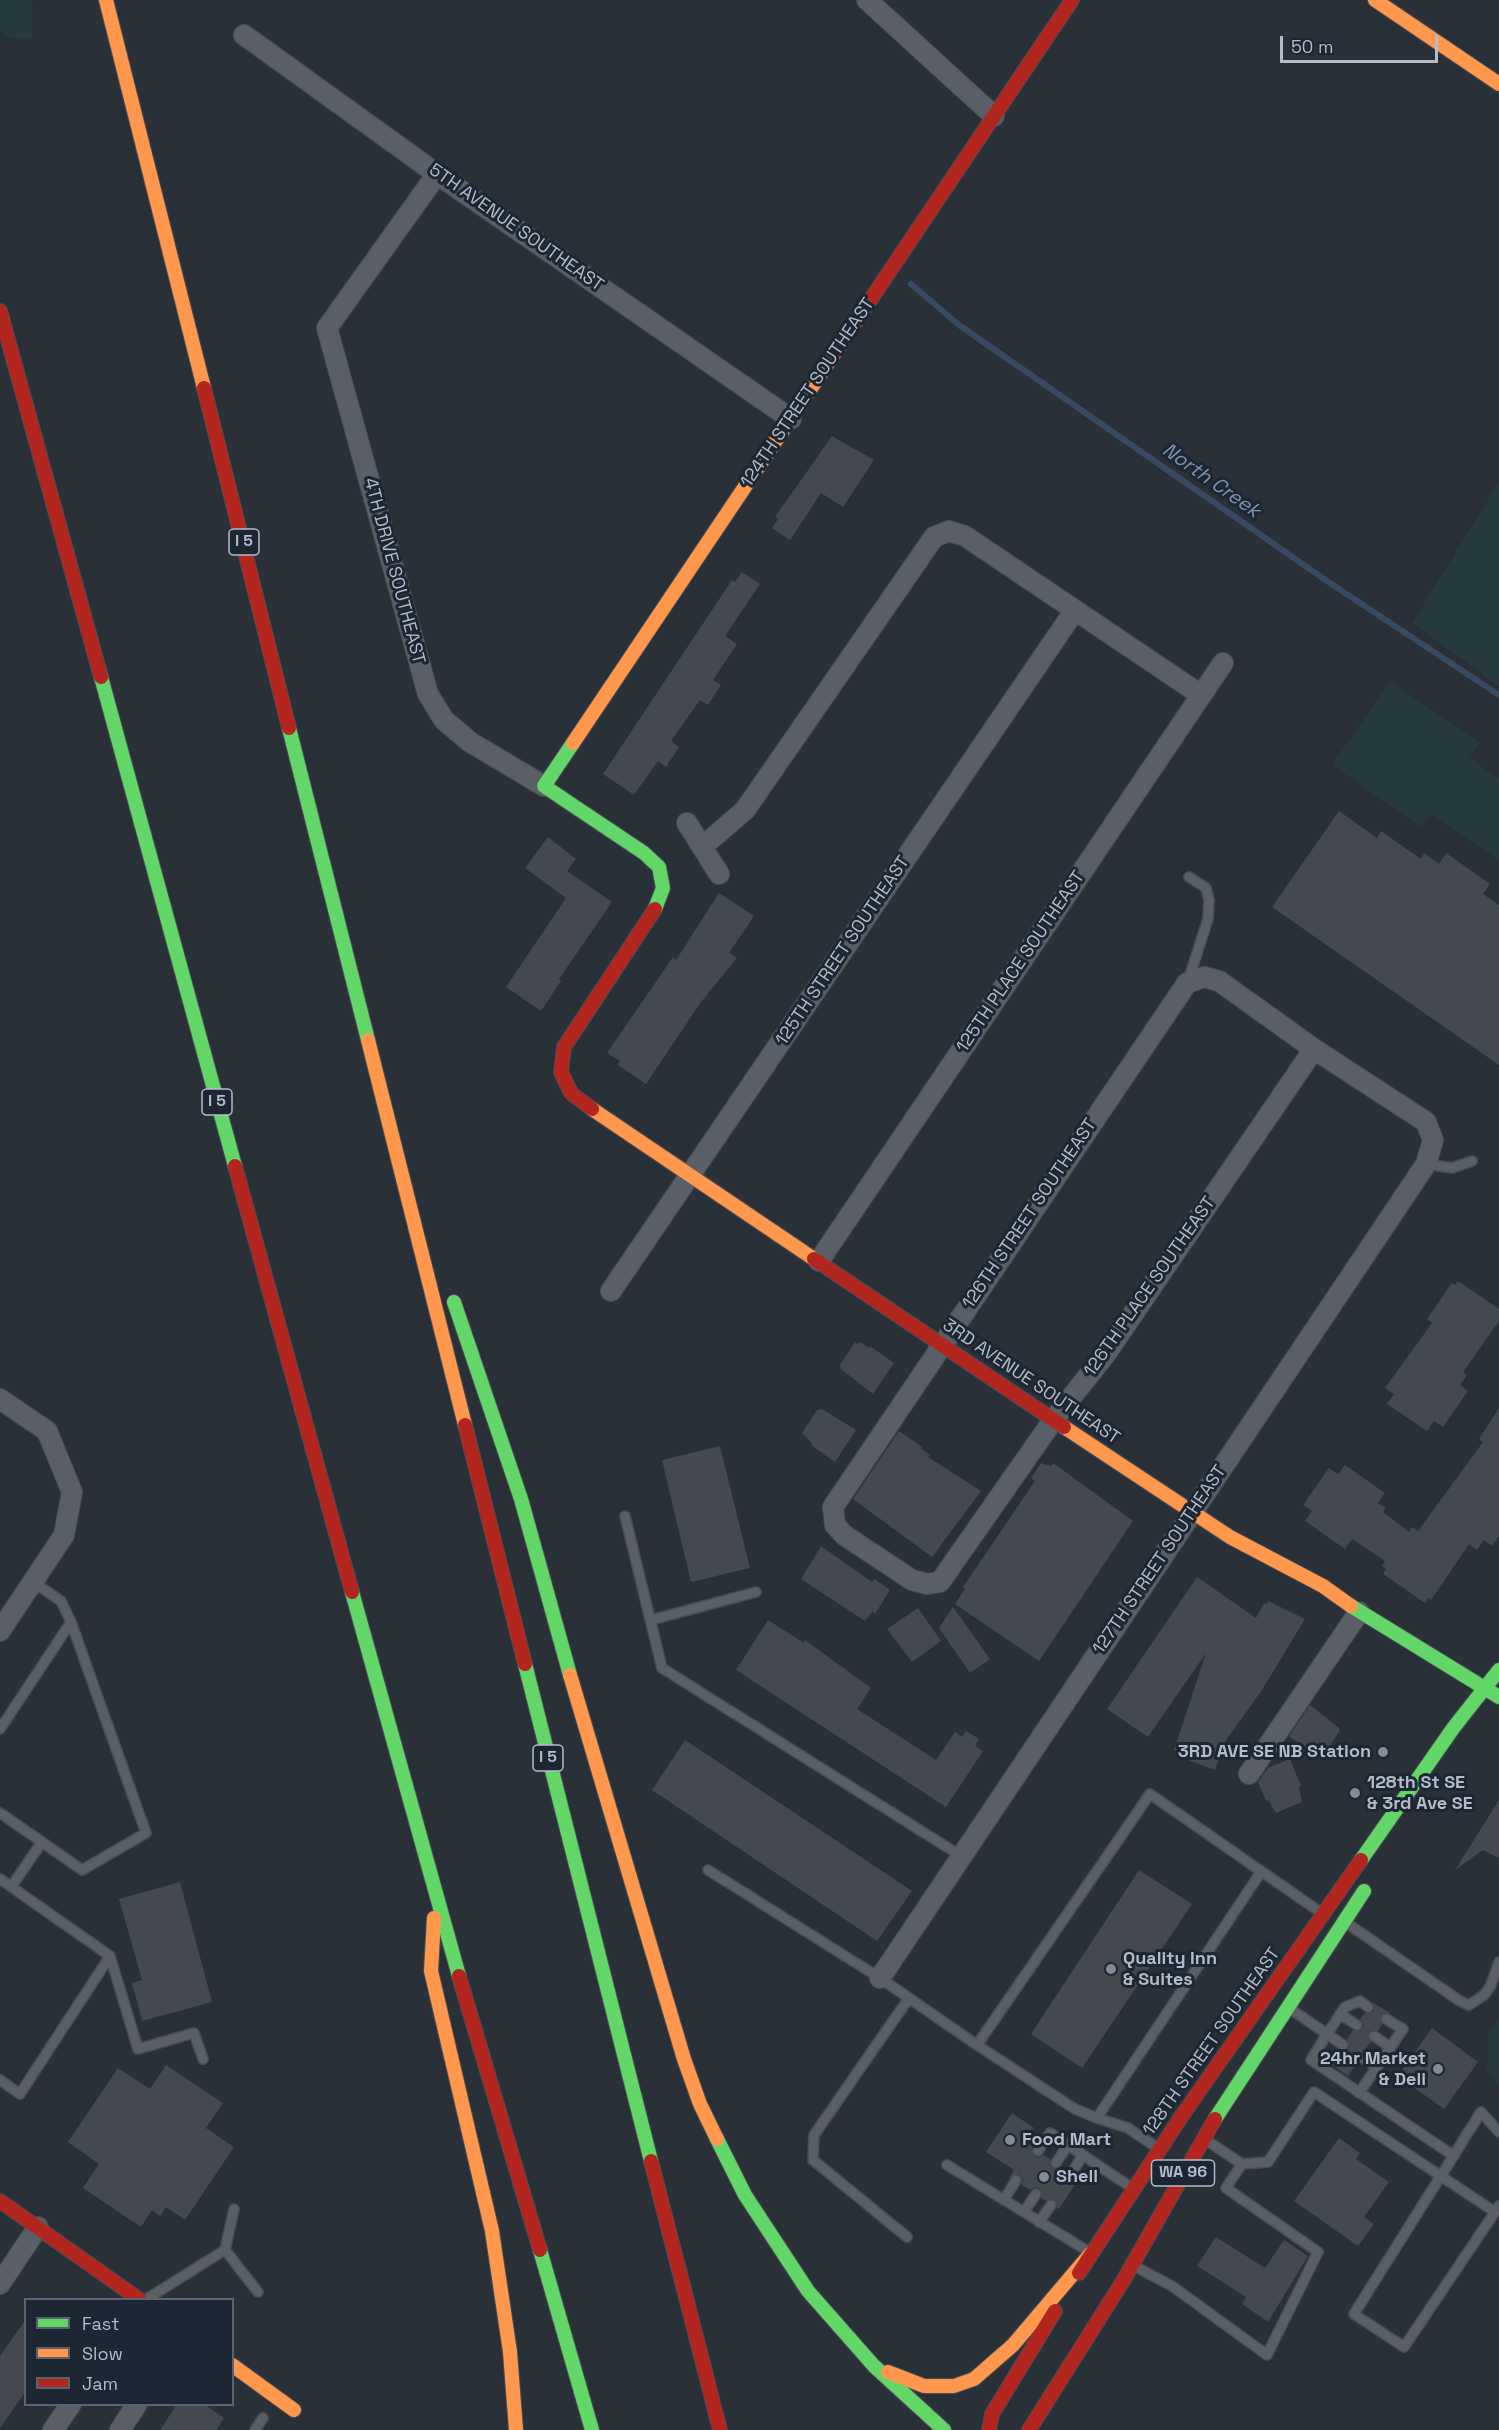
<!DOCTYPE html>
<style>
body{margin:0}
#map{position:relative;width:1499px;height:2430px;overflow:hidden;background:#2a3038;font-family:"Space Grotesk",sans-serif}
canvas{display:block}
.legend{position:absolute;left:24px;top:2298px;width:210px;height:108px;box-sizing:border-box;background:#1d2633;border:2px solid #59626f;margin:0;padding:8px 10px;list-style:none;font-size:18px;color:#b4bcc9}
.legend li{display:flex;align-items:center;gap:12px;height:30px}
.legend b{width:30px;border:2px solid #59626f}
.scale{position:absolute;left:1280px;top:36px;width:158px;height:27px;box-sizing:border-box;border:3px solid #b4bcc9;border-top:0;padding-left:8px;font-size:18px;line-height:21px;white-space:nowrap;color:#b4bcc9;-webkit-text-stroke:4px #1d2633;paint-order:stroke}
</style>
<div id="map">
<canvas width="1499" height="2430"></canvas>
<ul class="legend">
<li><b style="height:8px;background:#63d668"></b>Fast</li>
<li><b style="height:8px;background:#ff974d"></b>Slow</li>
<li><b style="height:8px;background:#b3261e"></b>Jam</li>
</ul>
<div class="scale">50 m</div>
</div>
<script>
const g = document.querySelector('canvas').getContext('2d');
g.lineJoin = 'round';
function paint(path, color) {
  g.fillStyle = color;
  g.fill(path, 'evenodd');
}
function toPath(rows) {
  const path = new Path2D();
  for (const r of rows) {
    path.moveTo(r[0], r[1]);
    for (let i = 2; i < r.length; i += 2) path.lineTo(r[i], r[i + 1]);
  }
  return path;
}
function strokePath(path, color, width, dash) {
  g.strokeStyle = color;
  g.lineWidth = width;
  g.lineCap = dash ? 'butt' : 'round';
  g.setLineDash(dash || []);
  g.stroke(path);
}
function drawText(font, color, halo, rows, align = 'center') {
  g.font = font + ' "Space Grotesk",sans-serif';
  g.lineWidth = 6;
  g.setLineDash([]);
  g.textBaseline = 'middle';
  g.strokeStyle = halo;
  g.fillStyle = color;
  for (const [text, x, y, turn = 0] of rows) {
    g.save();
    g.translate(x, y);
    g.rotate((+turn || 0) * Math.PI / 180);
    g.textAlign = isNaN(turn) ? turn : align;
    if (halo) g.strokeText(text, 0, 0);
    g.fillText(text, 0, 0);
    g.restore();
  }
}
const green = toPath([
 [0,0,32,0,33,38,16,39,5,35,0,29],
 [1499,482,1499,686,1412,623],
 [1390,681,1480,743,1470,758,1499,779,1499,860,1431,814,1422,827,1332,765],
 [1499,2019,1499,2086,1487,2071,1488,2035]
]);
const stream = toPath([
 [911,284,959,325,1327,581,1499,695]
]);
const building = toPath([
 [832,436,874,460,843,507,821,493,790,540,772,528,778,519,775,517],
 [742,572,760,584,725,636,737,644,713,680,721,685,708,705,700,700,671,741,679,747,666,767,658,761,634,795,603,774,732,580,735,582],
 [1339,811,1377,838,1381,831,1421,859,1424,853,1439,864,1446,853,1490,884,1483,894,1499,905,1499,1065,1272,907],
 [548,837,576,859,567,871,612,902,559,979,561,981,541,1011,506,987,566,898,525,868],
 [719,893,754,916,729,953,737,958,701,1002,646,1084,618,1065,620,1061,607,1053,673,957,676,960],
 [1458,1281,1499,1309,1499,1321,1463,1372,1467,1375,1460,1385,1468,1391,1443,1427,1434,1421,1427,1431,1387,1404,1394,1394,1385,1388,1432,1323,1427,1319,1452,1283,1455,1285],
 [855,1342,858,1344,860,1342,869,1348,870,1346,894,1363,873,1394,841,1369,840,1365],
 [1499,1408,1499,1536,1492,1546,1484,1540,1477,1550,1469,1544,1431,1600,1428,1598,1425,1603,1383,1574,1386,1569,1382,1566,1385,1561,1352,1539,1345,1549,1305,1521,1312,1511,1303,1505,1329,1468,1338,1474,1345,1465,1385,1493,1378,1503,1386,1508,1383,1512,1409,1532,1412,1527,1418,1531,1483,1442,1479,1439],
 [822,1409,856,1430,835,1462,811,1445,812,1443,802,1433,817,1410],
 [899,1431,922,1447,921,1449,930,1455,928,1457,981,1491,932,1557,853,1499],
 [720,1446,750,1568,691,1582,662,1460],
 [1041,1463,1051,1466,1053,1463,1133,1521,1039,1661,955,1604,965,1589,963,1587,1035,1481,1031,1478],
 [821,1546,872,1582,874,1579,890,1590,875,1614,873,1611,865,1621,801,1579],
 [1197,1577,1256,1618,1264,1603,1267,1604,1268,1601,1305,1619,1262,1690,1224,1743,1215,1770,1188,1760,1188,1758,1174,1750,1206,1653,1148,1737,1107,1709],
 [953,1607,990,1659,970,1673,939,1628],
 [918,1608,941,1641,912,1662,887,1629],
 [768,1620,804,1643,805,1640,871,1688,857,1709,936,1760,955,1732,962,1737,966,1731,979,1739,975,1746,983,1751,946,1807,736,1670],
 [1310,1705,1339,1728,1339,1732,1324,1755,1307,1749,1289,1736],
 [685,1740,912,1891,877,1941,652,1790],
 [1290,1759,1301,1786,1299,1787,1302,1802,1276,1813,1268,1800,1266,1801,1258,1782,1268,1768],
 [1499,1800,1499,1858,1483,1850,1455,1870],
 [1139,1870,1192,1904,1082,2068,1031,2034],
 [180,1882,212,2002,142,2021,132,1983,142,1980,119,1899],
 [1372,2002,1390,2013,1381,2015,1382,2024,1378,2031,1372,2030,1368,2033,1371,2042,1364,2051,1356,2053,1357,2062,1348,2076,1331,2064,1339,2051,1349,2048,1347,2039,1353,2030,1362,2029,1364,2025,1360,2019,1365,2013,1374,2011],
 [1432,2028,1478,2062,1444,2109,1398,2076],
 [166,2065,223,2103,206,2128,234,2147,185,2220,166,2207,160,2216,152,2210,141,2227,83,2188,99,2164,68,2142,118,2068,150,2089],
 [1012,2113,1034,2128,1025,2142,1033,2147,1034,2156,1038,2158,1044,2155,1050,2159,1052,2168,1061,2167,1066,2170,1064,2174,1068,2180,1079,2179,1058,2210,1055,2200,1046,2201,1041,2198,1040,2189,1036,2187,1030,2190,1021,2184,1023,2180,1019,2174,1010,2177,1014,2170,986,2152],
 [1339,2138,1360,2153,1356,2159,1389,2182,1364,2217,1374,2224,1358,2246,1294,2201],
 [1216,2237,1265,2268,1284,2240,1308,2256,1268,2322,1242,2304,1246,2297,1197,2266],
 [26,2319,26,2391,0,2428,0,2356],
 [177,2404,204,2404,224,2418,216,2430,160,2430]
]);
const lane = toPath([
 [1188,981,1208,919,1209,900,1206,888,1189,877],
 [1426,1164,1452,1168,1472,1161],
 [625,1516,662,1668,961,1856],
 [651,1620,756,1592],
 [0,1729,71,1622,61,1601,33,1582],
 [0,1813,42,1842,11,1887],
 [42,1842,82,1870,146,1833,71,1622],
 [708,1870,880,1978,977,2045],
 [1261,1872,1097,2118,1075,2109,977,2045,1150,1794,1320,1912],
 [0,1879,110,1956,138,2049,194,2033,203,2059],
 [1348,1924,1460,2001,1469,2005,1484,1995,1491,1985,1499,1962],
 [1292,2010,1327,2034,1311,2060,1454,2156],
 [1340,2014,1357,2025],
 [1374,2036,1390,2047],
 [1343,2045,1327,2034,1345,2007,1360,2001,1368,2007],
 [1361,2057,1377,2067],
 [0,2080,20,2094,110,1956],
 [1359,2093,1403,2029,1386,2019],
 [1097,2118,1128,2128,1156,2147],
 [1499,2132,1481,2112,1354,2314,1404,2347,1499,2206],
 [1038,2151,1050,2133,1068,2145],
 [1056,2163,1068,2145,1129,2186],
 [1242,2164,1268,2162,1314,2092,1495,2212],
 [947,2165,1086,2250],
 [1071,2174,1083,2155],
 [1004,2200,1016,2180],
 [1024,2212,1036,2194],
 [1039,2222,1051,2205],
 [907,2237,813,2160,814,2135,909,1998],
 [225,2250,234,2209],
 [1134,2266,1172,2286,1267,2355,1318,2252,1226,2188,1242,2164,1206,2140],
 [145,2300,225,2250,258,2292],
 [255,2430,263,2418]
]);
const street = toPath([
 [867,0,994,116],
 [244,35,437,174,791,419],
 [437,174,327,328,428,694,444,720,470,742,544,786],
 [687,823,719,874],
 [702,847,745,810,934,537,949,531,965,536,1201,695],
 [819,1261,1223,663],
 [611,1291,1075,610],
 [0,1399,47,1431,72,1492,64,1535,0,1631],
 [1249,1774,1359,1612],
 [880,1978,1426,1164,1433,1140,1426,1122,1314,1049,1219,981,1204,977,1187,983,833,1507,835,1525,844,1535,912,1580,927,1584,940,1582,1054,1419,1105,1355,1314,1049],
 [0,2284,38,2227],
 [53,2430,71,2404],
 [120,2430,137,2404]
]);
const fast = toPath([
 [101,677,235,1166],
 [289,728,368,1040],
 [573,743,544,786,644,853,659,867,663,888,655,909],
 [454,1302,521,1499,570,1675],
 [352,1592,459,1976],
 [1351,1606,1499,1697],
 [525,1664,651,2161],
 [1361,1860,1454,1727,1499,1670],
 [1215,2119,1364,1891],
 [717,2139,745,2195,808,2291,874,2366,944,2430],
 [540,2250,592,2430]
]);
const slow = toPath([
 [106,0,204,388],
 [1375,0,1499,84],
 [573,743,836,351],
 [368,1040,465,1425],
 [592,1109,814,1259],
 [1064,1427,1230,1537,1323,1586,1351,1606],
 [570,1675,684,2059,700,2104,717,2139],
 [434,1918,431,1971,492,2231,510,2352,516,2430],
 [232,2365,294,2410],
 [888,2372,924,2386,954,2386,974,2379,1013,2345,1091,2253]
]);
const jam = toPath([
 [0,311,101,677],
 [836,351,1072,0],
 [204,388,289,728],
 [592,1109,571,1093,561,1072,564,1047,655,909],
 [235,1166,352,1592],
 [814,1259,1064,1427],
 [465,1425,525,1664],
 [459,1976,540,2250],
 [651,2161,720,2430],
 [0,2201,140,2300],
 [1079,2273,1181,2117,1361,1860],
 [989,2430,992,2414,1055,2311],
 [1029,2430,1123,2281,1215,2119]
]);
const markers = [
 [1383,1752,6,"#848b96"],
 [1355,1793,6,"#848b96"],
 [1111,1969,6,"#848b96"],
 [1438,2069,6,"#848b96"],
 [1010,2140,6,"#848b96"],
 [1044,2177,6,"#848b96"]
];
const shields = [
 [244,542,30],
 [217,1102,30],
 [548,1758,30],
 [1183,2173,63]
];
const shieldNames = [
 ["I 5",244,542],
 ["I 5",217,1102],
 ["I 5",548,1758],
 ["WA 96",1183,2173]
];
const streetNames = [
 ["5TH AVENUE SOUTHEAST",516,228,35],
 ["124TH STREET SOUTHEAST",808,393,-56],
 ["4TH DRIVE SOUTHEAST",394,571,75],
 ["125TH STREET SOUTHEAST",843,951,-56],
 ["125TH PLACE SOUTHEAST",1021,962,-56],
 ["126TH STREET SOUTHEAST",1030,1214,-56],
 ["126TH PLACE SOUTHEAST",1150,1287,-55],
 ["3RD AVENUE SOUTHEAST",1031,1382,34],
 ["127TH STREET SOUTHEAST",1160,1560,-56],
 ["128TH STREET SOUTHEAST",1212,2042,-55]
];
const poiNames = [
 ["3RD AVE SE NB Station",1371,1752,"right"],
 ["128th St SE",1367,1783],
 ["& 3rd Ave SE",1367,1804],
 ["Quality Inn",1123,1959],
 ["& Suites",1123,1980],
 ["24hr Market",1426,2059,"right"],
 ["& Deli",1426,2080,"right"],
 ["Food Mart",1022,2140],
 ["Shell",1056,2177]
];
const waterNames = [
 ["North Creek",1211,481,35]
];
paint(green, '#273a3e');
strokePath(stream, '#384963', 6);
paint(building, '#444950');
strokePath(lane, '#484c53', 12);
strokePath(street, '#484c53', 22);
strokePath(fast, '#484c53', 16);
strokePath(slow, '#484c53', 16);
strokePath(jam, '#484c53', 16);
strokePath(lane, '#5a5e66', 9);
strokePath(street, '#5a5e66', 20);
strokePath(fast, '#63d668', 14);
strokePath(slow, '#ff974d', 14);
strokePath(jam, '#b3261e', 14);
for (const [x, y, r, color] of markers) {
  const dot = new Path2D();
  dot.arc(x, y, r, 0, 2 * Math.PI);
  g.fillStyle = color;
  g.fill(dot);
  strokePath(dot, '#1d2633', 2);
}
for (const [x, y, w] of shields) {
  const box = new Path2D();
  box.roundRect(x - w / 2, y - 13, w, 26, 4.5);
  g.fillStyle = '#1d2633';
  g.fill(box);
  strokePath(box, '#b4bcc9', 1.5);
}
drawText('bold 16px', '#b4bcc9', null, shieldNames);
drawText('18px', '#b4bcc9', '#1d2633', streetNames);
drawText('bold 18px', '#b4bcc9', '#1d2633', poiNames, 'left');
drawText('italic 20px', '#7c92b1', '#1d2633', waterNames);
</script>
